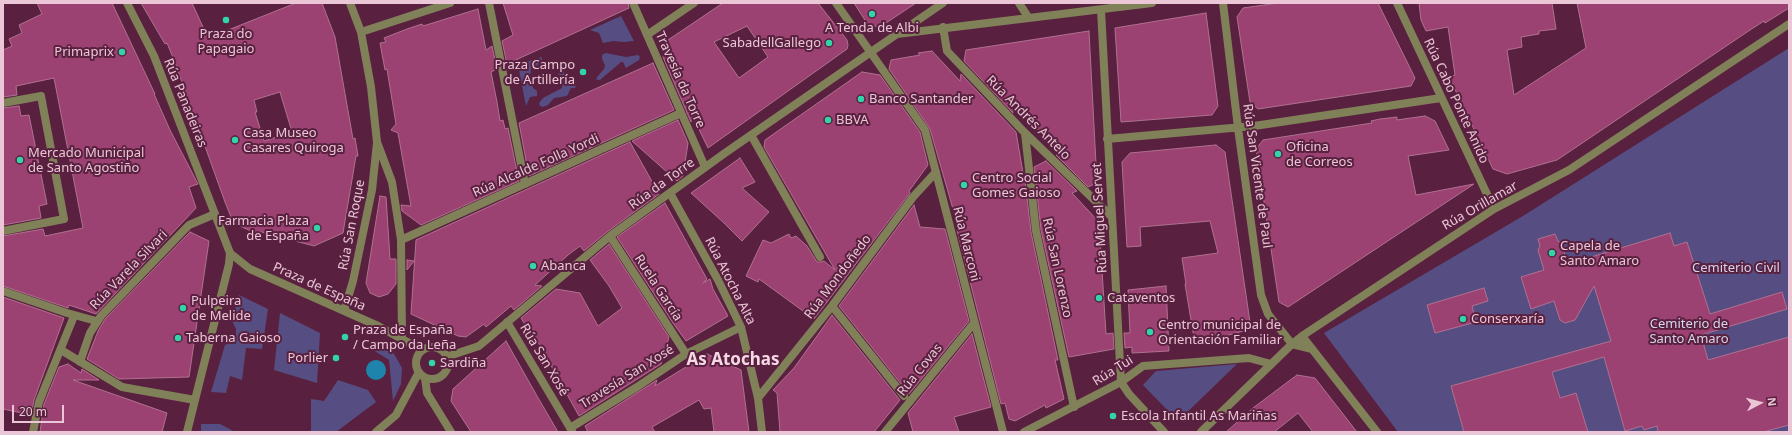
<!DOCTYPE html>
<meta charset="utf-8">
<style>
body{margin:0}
#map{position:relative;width:1792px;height:435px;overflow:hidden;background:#59213f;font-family:"Noto Sans",sans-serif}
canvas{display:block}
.frame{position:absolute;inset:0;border:4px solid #eac6d6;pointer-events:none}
.north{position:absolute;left:1740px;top:383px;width:40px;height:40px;-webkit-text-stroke:3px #59213f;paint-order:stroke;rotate:84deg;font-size:11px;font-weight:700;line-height:16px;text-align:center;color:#eac6d6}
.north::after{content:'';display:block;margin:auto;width:14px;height:18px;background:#eac6d6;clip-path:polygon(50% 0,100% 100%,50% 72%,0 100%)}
.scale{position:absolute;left:12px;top:405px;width:52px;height:18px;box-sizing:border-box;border:2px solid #eac6d6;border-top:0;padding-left:5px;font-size:12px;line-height:14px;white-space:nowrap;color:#eac6d6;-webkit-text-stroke:3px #59213f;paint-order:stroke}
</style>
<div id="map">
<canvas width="1792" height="435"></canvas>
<div class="frame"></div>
<div class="north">N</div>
<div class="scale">20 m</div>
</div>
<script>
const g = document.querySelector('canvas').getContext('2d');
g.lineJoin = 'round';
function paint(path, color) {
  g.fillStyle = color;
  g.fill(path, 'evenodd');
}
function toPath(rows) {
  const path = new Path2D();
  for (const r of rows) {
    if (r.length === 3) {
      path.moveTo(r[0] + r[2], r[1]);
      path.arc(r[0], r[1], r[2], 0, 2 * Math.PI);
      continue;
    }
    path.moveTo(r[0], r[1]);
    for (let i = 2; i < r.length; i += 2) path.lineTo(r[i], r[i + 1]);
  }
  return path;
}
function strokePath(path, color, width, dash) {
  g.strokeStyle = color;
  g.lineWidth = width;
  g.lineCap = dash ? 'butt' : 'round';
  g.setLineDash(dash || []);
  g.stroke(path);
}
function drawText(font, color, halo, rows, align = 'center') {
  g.font = font + ' "Noto Sans",sans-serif';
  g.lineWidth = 4;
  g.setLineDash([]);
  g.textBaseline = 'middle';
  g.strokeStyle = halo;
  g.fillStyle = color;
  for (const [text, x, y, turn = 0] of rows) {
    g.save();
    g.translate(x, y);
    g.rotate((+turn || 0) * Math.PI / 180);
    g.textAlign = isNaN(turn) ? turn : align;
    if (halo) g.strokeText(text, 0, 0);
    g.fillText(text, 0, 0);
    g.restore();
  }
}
const green = toPath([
 [621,16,634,41,624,42,613,41,603,43,599,33,590,30],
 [1789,48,1789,432,1398,432,1324,333,1523,216],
 [606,53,626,57,638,55,640,57,639,60,626,68,623,62,621,62,600,80,598,80,596,79,598,76,604,69,605,65,602,59,602,55],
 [542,57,542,62,531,69,530,76,533,88,537,91,537,96,530,97,526,106,519,70,529,61],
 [563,70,568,82,576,86,575,88,571,88,567,96,554,98,548,105,543,107,540,106,539,103,543,98,562,88,562,78,558,74],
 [239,295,268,309,262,349,246,348,242,380,230,376,226,393,211,392,225,345,230,343,236,334,236,329,232,321],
 [280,313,320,333,317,383,274,370],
 [376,341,390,347,402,368,401,384,393,401,389,360,373,350],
 [1237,364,1178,421,1143,385,1156,371],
 [338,380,368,390,376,402,336,432,311,432,311,399,324,401],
 [201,424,220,424,235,432,201,432]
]);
const water = toPath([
 [376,370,10]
]);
const building = toPath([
 [37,3,112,3,155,94,154,94,170,130,198,184,189,187,196,208,96,314,69,305,68,308,3,286,3,236,43,229,45,236,83,228,54,78,16,86,17,95,3,97,3,50,12,46,9,39,22,33,19,25,42,14,37,3],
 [141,3,192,3,208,38,296,3,322,3,335,37,353,139,355,138,358,156,356,156,343,233,314,246,258,231,257,233,244,228,233,222,225,202,174,60,167,43,165,44,141,3],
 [280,92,292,132,264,141,255,112,257,112,254,100,280,92],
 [503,3,628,3,629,8,507,64,502,41,513,35,503,3],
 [723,3,818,3,847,40,848,45,847,49,708,148,692,115,691,122,663,57,668,40,723,3],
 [747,26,768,57,739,78,714,42,747,26],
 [854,3,916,3,880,27,868,25,854,3],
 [1278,3,1378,3,1415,78,1411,86,1258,109,1250,102,1237,17,1243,8,1278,3],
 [1419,3,1552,3,1556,29,1539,31,1539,34,1521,37,1522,47,1507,50,1514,95,1586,48,1577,3,1789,3,1789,8,1765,23,1764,21,1750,30,1557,160,1507,174,1493,169,1449,77,1455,75,1448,27,1426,31,1421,20,1419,3],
 [478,9,486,50,492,46,497,69,491,72,497,102,500,121,503,120,505,129,508,128,519,181,421,225,402,211,401,205,411,206,398,133,391,130,396,124,387,69,385,70,380,43,386,42,384,38,407,29,422,24,423,26,478,9],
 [1206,13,1218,106,1212,115,1121,122,1115,28,1206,13],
 [1089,31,1097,183,1088,187,1056,155,1060,153,1012,102,1013,113,964,61,966,50,1089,31],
 [932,51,960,81,961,74,1016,132,1023,173,1024,172,1031,232,1058,360,1055,360,1064,399,1046,408,1045,405,1015,421,1009,419,1005,403,1001,404,957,230,959,230,930,129,889,69,891,60,920,55,918,53,932,51],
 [653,63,674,110,529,176,519,123,653,63],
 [862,72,880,75,920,132,928,165,909,191,910,193,814,319,759,279,758,282,746,276,763,240,771,243,789,234,791,238,796,236,807,246,817,262,820,262,824,261,835,270,764,147,765,140,862,72],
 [19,106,21,116,29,115,47,204,39,206,41,218,3,225,3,108,19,106],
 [1425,116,1435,121,1449,150,1408,156,1416,195,1474,184,1288,307,1279,302,1256,149,1263,140,1372,123,1371,121,1380,119,1397,117,1397,120,1425,116],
 [678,120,688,143,683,176,677,181,632,141,678,120],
 [630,142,659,194,607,232,584,251,580,246,568,255,535,285,542,286,514,310,511,306,486,327,484,324,466,337,458,336,411,314,416,240,630,142],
 [1216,145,1225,152,1251,329,1195,344,1185,284,1186,284,1182,258,1218,253,1210,221,1140,227,1141,246,1127,247,1122,162,1130,153,1216,145],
 [740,158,755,182,742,188,769,212,742,241,724,223,691,193,740,158],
 [1046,161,1077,191,1072,193,1099,222,1106,334,1113,333,1114,349,1069,357,1041,230,1034,167,1046,161],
 [380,196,386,197,390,259,396,259,396,284,388,294,379,297,370,293,366,283,380,196],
 [665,203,707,279,703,283,710,279,713,289,728,316,686,341,673,323,617,237,665,203],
 [914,205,920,227,945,229,969,321,909,394,839,306,914,205],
 [190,232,209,241,189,377,119,379,87,359,98,331,105,319,190,232],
 [1670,233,1674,246,1687,242,1710,314,1782,292,1787,309,1701,335,1708,360,1789,337,1789,425,1763,432,1658,432,1657,426,1644,430,1642,426,1625,431,1604,357,1552,372,1560,398,1576,393,1588,432,1464,432,1451,386,1611,341,1594,286,1575,320,1565,323,1560,320,1554,301,1531,309,1521,277,1544,270,1538,250,1540,246,1538,239,1555,234,1558,241,1561,243,1568,264,1670,233],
 [609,244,669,337,661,364,579,416,529,326,527,328,521,318,556,289,580,293,598,326,622,308,609,286,590,260,609,244],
 [407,260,414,261,407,270,407,260],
 [1166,286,1169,351,1132,353,1132,347,1125,348,1124,333,1130,333,1128,290,1166,286],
 [1484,288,1488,301,1472,306,1476,322,1435,333,1427,305,1484,288],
 [3,297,64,318,34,400,31,415,3,409,3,297],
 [832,315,900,400,874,432,780,432,777,393,773,390,794,368,832,315],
 [972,334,991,407,954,417,959,432,913,432,908,413,972,334],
 [506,341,537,396,558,432,471,432,451,401,453,389,506,341],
 [707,354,741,370,749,432,714,432,711,408,704,409,699,400,652,427,655,432,588,432,585,426,657,380,655,386,707,354],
 [68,364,81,373,82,369,99,380,73,380,167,413,162,432,40,432,44,404,59,367,68,364],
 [1297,375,1315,378,1357,432,1313,432,1298,413,1274,432,1226,432,1253,408,1297,375]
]);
const pedestrian = toPath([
 [3,291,67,313,96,321],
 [61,350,122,387,195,400],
 [80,362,90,333,101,316,189,225,215,214],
 [1121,382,1143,366,1249,358,1271,364],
 [33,432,39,402,74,316],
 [187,432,229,264,230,253]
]);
const minor = toPath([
 [127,3,154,56,230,253,250,269,378,326,422,350],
 [350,3,361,32,371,87,377,142,392,182,401,240,402,338],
 [489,3,525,184],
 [633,3,705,167],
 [836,3,925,130,1003,432],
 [1019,3,1028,17],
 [1223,3,1238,128,1261,295,1268,314,1292,344,1312,349],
 [1397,3,1494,209],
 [1101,10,1121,382,1129,394,1164,432],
 [943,27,947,51,1025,133,1112,217],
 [361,32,450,3],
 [899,33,943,3],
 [647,35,694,3],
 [3,103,41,96,64,219,3,231],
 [1025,133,1036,231,1074,407],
 [751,135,820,257],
 [1107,139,1254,126,1441,98],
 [670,193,718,280,741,327,758,398,762,432],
 [610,236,686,354],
 [401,240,681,113],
 [832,306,904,396],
 [344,311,353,281,372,190,377,143],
 [507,322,572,431],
 [1302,336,1377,432],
 [432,363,16],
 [446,357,479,346,610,236,725,153,897,34,1152,3],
 [425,378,427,393,451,432],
 [758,398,832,306,913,197,936,172],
 [570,428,637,387,686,354,741,327],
 [376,432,396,415,419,372],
 [885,432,974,323],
 [1024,432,1121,382],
 [1201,432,1292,344,1302,336,1494,209,1569,170,1789,24]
]);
const markers = [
 [872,14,4,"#32d4a9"],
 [226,20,4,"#32d4a9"],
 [829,43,4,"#32d4a9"],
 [122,52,4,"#32d4a9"],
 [583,72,4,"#32d4a9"],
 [861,99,4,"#32d4a9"],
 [828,120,4,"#32d4a9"],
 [235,140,4,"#32d4a9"],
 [1278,154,4,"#32d4a9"],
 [20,160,4,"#32d4a9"],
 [964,185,4,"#32d4a9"],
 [317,228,4,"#32d4a9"],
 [1552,253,4,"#32d4a9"],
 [533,266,4,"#32d4a9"],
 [1099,298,4,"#32d4a9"],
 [183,308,4,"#32d4a9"],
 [1463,319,4,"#32d4a9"],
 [1150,332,4,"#32d4a9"],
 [345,337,4,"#32d4a9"],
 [178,338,4,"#32d4a9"],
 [336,358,4,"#32d4a9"],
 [432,363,4,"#32d4a9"],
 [1113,416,4,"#32d4a9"]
];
const poiNames = [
 ["A Tenda de Albi",872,28,"center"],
 ["Praza do",226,34,"center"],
 ["Papagaio",226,49,"center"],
 ["SabadellGallego",821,43,"right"],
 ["Primaprix",114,52,"right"],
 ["Praza Campo",575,65,"right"],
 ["de Artillería",575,80,"right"],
 ["Banco Santander",869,99],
 ["BBVA",836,120],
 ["Casa Museo",243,133],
 ["Casares Quiroga",243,148],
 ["Oficina",1286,147],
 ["de Correos",1286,162],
 ["Mercado Municipal",28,153],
 ["de Santo Agostiño",28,168],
 ["Centro Social",972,178],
 ["Gomes Gaioso",972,193],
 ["Farmacia Plaza",309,221,"right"],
 ["de España",309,236,"right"],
 ["Capela de",1560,246],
 ["Santo Amaro",1560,261],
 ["Abanca",541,266],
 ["Cataventos",1107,298],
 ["Pulpeira",191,301],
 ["de Melide",191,316],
 ["Conserxaría",1471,319],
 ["Centro municipal de",1158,325],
 ["Orientación Familiar",1158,340],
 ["Praza de España",353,330],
 ["/ Campo da Leña",353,345],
 ["Taberna Gaioso",186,338],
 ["Porlier",328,358,"right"],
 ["Sardiña",440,363],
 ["Escola Infantil As Mariñas",1121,416]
];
const streetNames = [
 ["Travesía da Torre",680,80,66],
 ["Rúa Cabo Ponte Anido",1456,101,65],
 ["Rúa Panadeiras",185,103,68],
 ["Rúa Andrés Antelo",1028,118,45],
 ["Rúa Alcalde Folla Yordi",536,166,-24],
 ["Rúa San Vicente de Paul",1257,176,82],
 ["Rúa da Torre",662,184,-36],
 ["Rúa Orillamar",1480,206,-30],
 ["Rúa Miguel Servet",1100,218,-93],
 ["Rúa San Roque",352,225,-79],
 ["Rúa Marconi",966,244,76],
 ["Rúa San Lorenzo",1057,268,78],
 ["Rúa Varela Silvari",129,270,-46],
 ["Rúa Mondoñedo",838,277,-53],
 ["Rúa Atocha Alta",730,281,63],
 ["Praza de España",319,287,24],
 ["Ruela García",658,288,57],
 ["Rúa San Xosé",544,360,59],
 ["Rúa Covas",920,370,-51],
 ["Rúa Tui",1113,371,-32],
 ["Travesía San Xosé",627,377,-32]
];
const parkNames = [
 ["Cemiterio Civil",1736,268],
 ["Cemiterio de",1689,324],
 ["Santo Amaro",1689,339]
];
const districtNames = [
 ["As Atochas",733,360]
];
paint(green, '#564e83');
paint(water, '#1e84ab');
paint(building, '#9c4272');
strokePath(building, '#b17090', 1);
strokePath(pedestrian, '#808158', 8);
strokePath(minor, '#808158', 8);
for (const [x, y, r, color] of markers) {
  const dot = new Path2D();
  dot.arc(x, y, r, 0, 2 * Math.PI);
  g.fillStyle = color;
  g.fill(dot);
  strokePath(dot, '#59213f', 1.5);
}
drawText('13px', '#eac6d6', '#59213f', poiNames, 'left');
drawText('13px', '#eac6d6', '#59213f', streetNames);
drawText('13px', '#d6d4eb', '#59213f', parkNames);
drawText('bold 17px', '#f6d8e5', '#59213f', districtNames);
</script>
